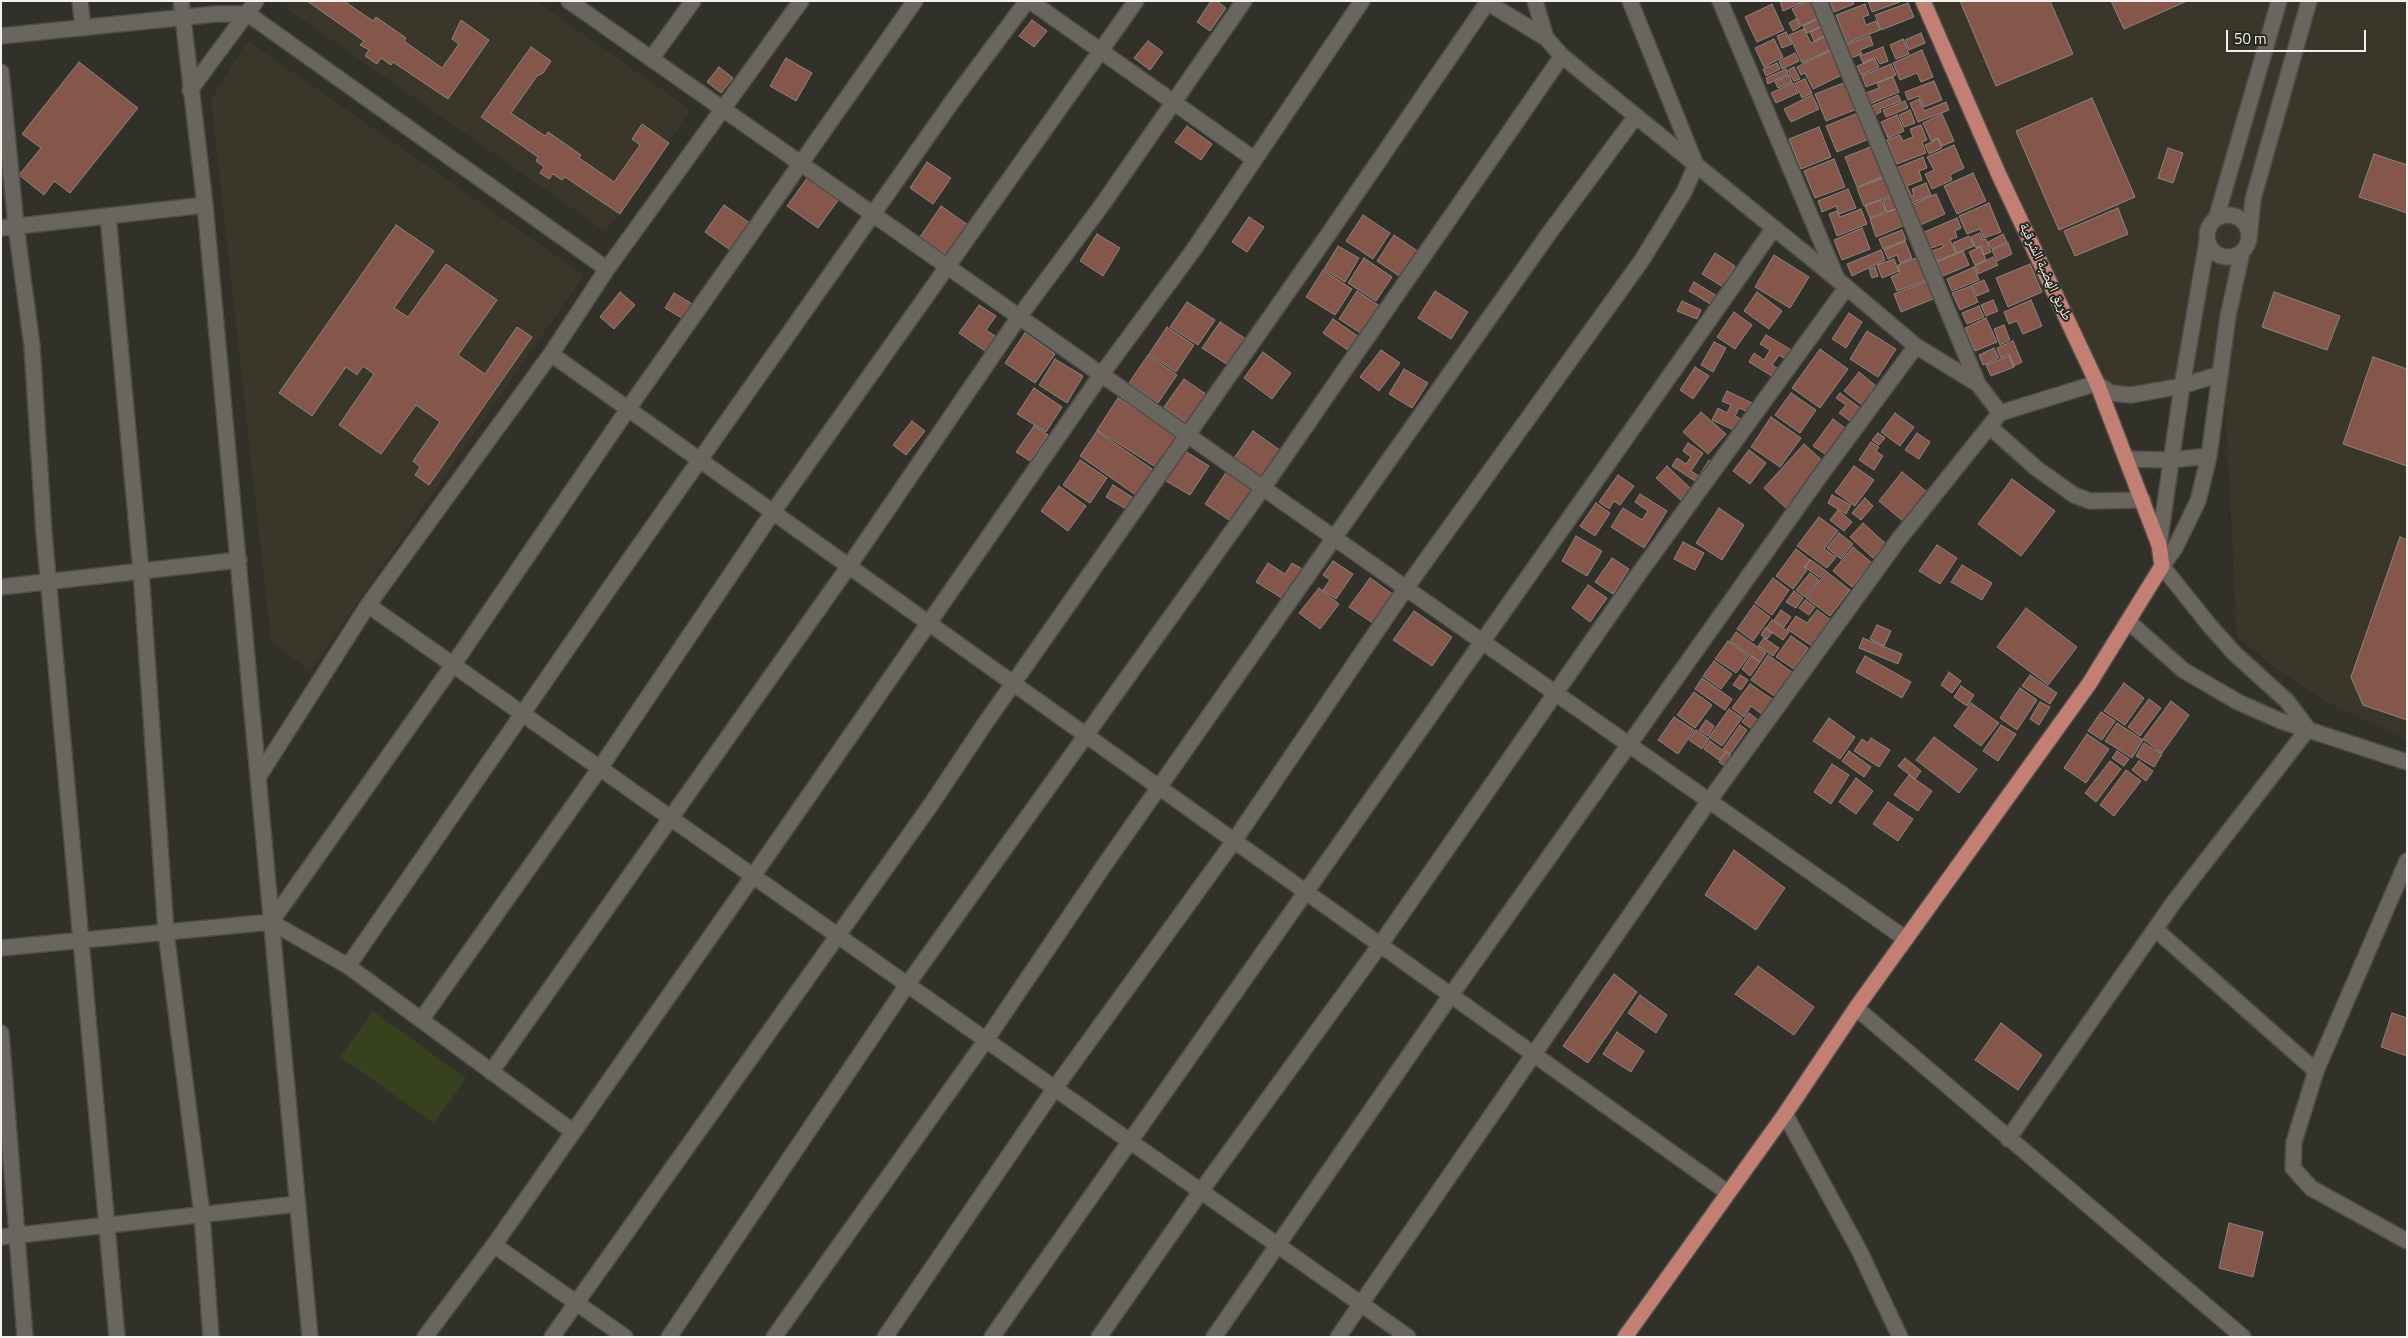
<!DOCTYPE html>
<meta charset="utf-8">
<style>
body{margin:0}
#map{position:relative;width:2408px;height:1338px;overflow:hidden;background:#313029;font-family:"Titillium Web",sans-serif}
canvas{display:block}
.frame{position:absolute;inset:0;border:2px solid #f2f1ed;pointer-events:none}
.scale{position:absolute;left:2226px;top:30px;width:140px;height:22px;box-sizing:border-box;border:2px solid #f2f1ed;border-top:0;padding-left:6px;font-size:15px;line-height:18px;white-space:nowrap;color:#f2f1ed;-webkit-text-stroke:4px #27261f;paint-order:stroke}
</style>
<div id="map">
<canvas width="2408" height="1338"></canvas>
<div class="frame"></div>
<div class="scale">50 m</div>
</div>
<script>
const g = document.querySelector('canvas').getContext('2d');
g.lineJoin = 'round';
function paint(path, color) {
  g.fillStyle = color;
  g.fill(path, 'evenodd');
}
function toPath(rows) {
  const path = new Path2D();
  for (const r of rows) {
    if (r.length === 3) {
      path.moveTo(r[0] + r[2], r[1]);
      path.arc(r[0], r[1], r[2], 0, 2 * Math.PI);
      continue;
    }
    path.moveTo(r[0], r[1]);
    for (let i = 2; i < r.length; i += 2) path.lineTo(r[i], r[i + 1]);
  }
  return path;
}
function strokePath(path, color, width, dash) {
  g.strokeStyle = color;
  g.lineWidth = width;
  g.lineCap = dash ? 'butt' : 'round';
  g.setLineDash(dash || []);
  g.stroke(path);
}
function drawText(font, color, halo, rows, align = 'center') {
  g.font = font + ' "Titillium Web","Noto Naskh Arabic",sans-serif';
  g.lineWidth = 4;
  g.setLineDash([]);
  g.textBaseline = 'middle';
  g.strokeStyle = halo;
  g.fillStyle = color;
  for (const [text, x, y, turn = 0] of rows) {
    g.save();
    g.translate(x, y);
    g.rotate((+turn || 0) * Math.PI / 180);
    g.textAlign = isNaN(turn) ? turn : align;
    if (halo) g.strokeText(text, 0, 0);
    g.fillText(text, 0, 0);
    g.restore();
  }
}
const built = toPath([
 [291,1,536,1,691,110,606,232,286,8],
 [1923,1,2407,1,2407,740,2325,701,2270,664,2237,636,2223,356,2220,374,2151,393,2097,383],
 [248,41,584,275,310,671,271,641,211,99]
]);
const green = toPath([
 [373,1011,466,1078,434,1123,340,1057]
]);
const building = toPath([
 [307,1,344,1,373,21,376,17,406,38,404,41,442,68,459,44,452,39,461,20,489,40,448,99,393,62,391,65,381,58,377,64,365,56,369,50,360,45,364,41,307,1],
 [1211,1,1217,1,1226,8,1210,31,1197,22,1211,1],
 [1780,1,1805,1,1783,11,1780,1],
 [1808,1,1813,1,1820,17,1801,26,1792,9,1808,1],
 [1830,1,1853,1,1854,4,1834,12,1830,1],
 [1868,1,1900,1,1900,2,1872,12,1868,1],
 [1960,1,2050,1,2073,54,1996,86,1960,1],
 [2111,1,2187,1,2124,29,2111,1],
 [1908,3,1914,17,1881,30,1875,15,1908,3],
 [1772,4,1784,30,1757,42,1745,17,1772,4],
 [1865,4,1869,15,1863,17,1866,25,1876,21,1880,30,1847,43,1836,15,1865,4],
 [1820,18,1823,25,1807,33,1803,26,1820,18],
 [1796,19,1800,27,1793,31,1789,23,1796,19],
 [1032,20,1047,31,1034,47,1019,36,1032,20],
 [1826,25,1830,33,1814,41,1810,32,1826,25],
 [1804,29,1811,43,1828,35,1834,48,1802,63,1789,35,1804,29],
 [1786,32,1792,44,1782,48,1777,36,1786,32],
 [1921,33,1925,43,1909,50,1905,40,1921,33],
 [1870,36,1873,45,1860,50,1862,54,1848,59,1843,46,1870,36],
 [1774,39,1783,57,1764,67,1755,48,1774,39],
 [1903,39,1909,54,1896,59,1890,45,1903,39],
 [1148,41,1163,52,1150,70,1134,58,1148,41],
 [531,47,551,61,543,73,537,76,511,113,545,136,548,132,581,155,579,158,614,182,640,145,632,139,642,124,669,143,620,214,565,177,562,180,553,174,549,179,540,173,544,167,536,161,538,157,481,117,531,47],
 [1883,47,1888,61,1880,64,1876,57,1863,63,1860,56,1883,47],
 [1922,50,1933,77,1921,82,1917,73,1900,80,1893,63,1922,50],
 [1830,51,1842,75,1813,89,1805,73,1801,75,1797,67,1830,51],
 [1795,53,1799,61,1782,69,1779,61,1795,53],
 [786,58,812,73,796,101,770,86,786,58],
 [1875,59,1879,67,1861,75,1857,66,1875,59],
 [79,62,138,108,70,193,54,181,44,195,19,175,41,148,22,134,79,62],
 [1777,63,1780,69,1766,76,1763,69,1777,63],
 [1891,64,1896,75,1866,87,1862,76,1891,64],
 [719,67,733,78,721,93,707,82,719,67],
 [1794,67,1800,79,1794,81,1788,70,1794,67],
 [1786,69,1788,74,1768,84,1766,78,1786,69],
 [1789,75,1792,82,1778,88,1775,82,1789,75],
 [1893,77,1899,92,1870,104,1866,93,1879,88,1877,83,1893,77],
 [1805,79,1812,93,1802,98,1795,83,1805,79],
 [1934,81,1942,100,1924,107,1919,96,1908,100,1905,92,1934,81],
 [1846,82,1857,109,1826,121,1815,94,1846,82],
 [1793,83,1798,93,1776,103,1771,93,1793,83],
 [1812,95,1819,109,1791,122,1784,109,1812,95],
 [1898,95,1901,101,1880,109,1881,112,1873,116,1869,107,1898,95],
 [2092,98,2135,197,2059,230,2016,131,2092,98],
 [1919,99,1924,111,1946,102,1949,110,1918,122,1910,103,1919,99],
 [1905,101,1908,108,1886,117,1883,110,1905,101],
 [1910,110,1915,123,1904,127,1899,115,1910,110],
 [1858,113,1869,139,1837,152,1826,126,1858,113],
 [1942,114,1954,141,1942,146,1938,138,1931,141,1923,123,1942,114],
 [1897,115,1904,131,1888,138,1881,122,1897,115],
 [1921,125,1927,140,1922,142,1926,153,1897,164,1887,140,1900,135,1903,141,1913,137,1910,129,1921,125],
 [1187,126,1212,144,1201,160,1175,142,1187,126],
 [1819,127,1831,157,1801,169,1789,139,1819,127],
 [1938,139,1942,148,1929,154,1925,145,1938,139],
 [1954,145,1964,168,1950,175,1952,180,1932,189,1925,174,1934,170,1927,157,1954,145],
 [1873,146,1889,174,1857,187,1845,157,1873,146],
 [2168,148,2183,153,2173,183,2158,178,2168,148],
 [2374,154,2407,165,2407,213,2359,197,2374,154],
 [1923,157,1927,168,1919,171,1922,180,1907,186,1911,195,1906,197,1894,169,1923,157],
 [1834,159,1845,187,1815,198,1804,171,1834,159],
 [927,162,951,178,933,204,910,188,927,162],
 [1973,173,1986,201,1957,214,1944,186,1973,173],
 [1890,175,1897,193,1864,206,1857,188,1890,175],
 [808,177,839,199,818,228,787,206,808,177],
 [1926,183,1931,195,1909,204,1906,198,1914,195,1912,189,1926,183],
 [1848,189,1856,208,1839,214,1836,206,1822,212,1818,201,1848,189],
 [1936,194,1945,214,1918,226,1909,206,1936,194],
 [1897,195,1902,206,1887,212,1883,200,1897,195],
 [1881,200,1886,211,1870,218,1865,206,1881,200],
 [1989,203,2001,232,1984,238,1980,229,1967,234,1959,216,1989,203],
 [724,205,753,225,733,252,705,232,724,205],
 [941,206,968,225,947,255,920,237,941,206],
 [1898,208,1905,225,1876,237,1870,219,1898,208],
 [2118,208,2128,234,2075,256,2064,231,2118,208],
 [1861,209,1867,224,1837,236,1829,214,1837,211,1840,217,1861,209],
 [1363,215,1390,233,1373,259,1346,241,1363,215],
 [1249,217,1264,227,1247,252,1232,242,1249,217],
 [1957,218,1961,228,1955,231,1957,237,1950,240,1956,253,1937,261,1932,251,1943,247,1942,244,1929,249,1922,233,1957,218],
 [396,225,434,251,394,308,408,317,446,264,497,300,458,355,485,374,517,327,532,337,429,485,415,475,420,467,413,461,440,422,416,405,381,454,339,425,374,374,363,366,357,375,346,367,312,416,279,393,396,225],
 [1862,228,1870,249,1842,260,1834,240,1862,228],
 [1902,230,1906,240,1883,249,1879,239,1902,230],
 [1980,233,1983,240,1986,239,1991,252,1984,255,1981,246,1976,248,1971,237,1980,233],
 [1097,234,1120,248,1103,276,1080,261,1097,234],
 [2003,234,2007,242,1992,249,1988,242,2003,234],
 [1394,235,1422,254,1405,280,1377,261,1394,235],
 [1969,236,1974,246,1957,253,1953,243,1969,236],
 [1905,241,1912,258,1900,263,1897,255,1888,259,1884,250,1905,241],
 [2008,243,2012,254,1997,261,1992,250,2008,243],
 [1338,246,1359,258,1345,282,1324,269,1338,246],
 [1980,247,1986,260,1975,265,1969,252,1980,247],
 [1881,250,1885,260,1852,276,1847,264,1881,250],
 [1963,251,1969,265,1943,276,1937,262,1963,251],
 [1715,253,1735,266,1723,287,1702,274,1715,253],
 [1774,255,1809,277,1790,308,1755,287,1774,255],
 [1921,256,1930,279,1897,291,1891,277,1900,273,1898,265,1921,256],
 [1993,257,1998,265,1978,274,1975,266,1993,257],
 [1364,258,1392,277,1376,301,1348,283,1364,258],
 [1894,259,1899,271,1882,278,1877,265,1894,259],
 [2030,264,2042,292,2008,307,1996,278,2030,264],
 [1875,267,1878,276,1872,278,1869,269,1875,267],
 [1974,267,1979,280,1952,291,1947,279,1974,267],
 [1323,270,1352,289,1335,315,1306,297,1323,270],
 [1931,280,1938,297,1901,312,1894,294,1931,280],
 [1984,280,1989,291,1977,296,1972,285,1984,280],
 [1694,282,1722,299,1717,308,1689,291,1694,282],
 [1971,286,1978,302,1960,310,1952,293,1971,286],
 [1357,291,1384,309,1365,336,1339,319,1357,291],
 [1435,291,1468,312,1451,339,1418,318,1435,291],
 [620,292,635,305,614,329,600,317,620,292],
 [1757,292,1782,311,1769,329,1744,311,1757,292],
 [2274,292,2340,316,2327,350,2262,327,2274,292],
 [674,293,694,305,685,320,665,308,674,293],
 [1993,300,1998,311,1986,316,1981,305,1993,300],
 [2031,300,2042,326,2023,334,2017,321,2009,324,2004,312,2031,300],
 [1682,301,1701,310,1697,319,1677,311,1682,301],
 [1187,302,1215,320,1198,345,1170,327,1187,302],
 [979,305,996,316,986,330,998,338,988,353,959,333,979,305],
 [1979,306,1984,317,1967,324,1962,313,1979,306],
 [1734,312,1752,325,1735,349,1717,337,1734,312],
 [1849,313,1862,322,1846,348,1832,339,1849,313],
 [1986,318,1997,342,1975,351,1965,328,1986,318],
 [1333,319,1362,339,1352,353,1323,333,1333,319],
 [1220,322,1246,339,1228,365,1202,348,1220,322],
 [2004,325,2010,340,2000,345,1994,329,2004,325],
 [1167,327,1194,345,1176,372,1149,354,1167,327],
 [1867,331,1896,349,1878,377,1850,359,1867,331],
 [1025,333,1055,354,1035,383,1005,363,1025,333],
 [1766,335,1793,351,1787,360,1779,355,1772,365,1780,370,1775,378,1749,362,1754,353,1764,360,1770,350,1760,344,1766,335],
 [2013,341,2022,362,2014,366,2009,354,2001,358,1997,348,2013,341],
 [1714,342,1726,348,1713,372,1701,365,1714,342],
 [1994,348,1999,358,1983,365,1979,355,1994,348],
 [1820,349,1848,369,1820,408,1792,388,1820,349],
 [1381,350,1400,363,1379,391,1360,377,1381,350],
 [1263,352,1291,373,1272,399,1244,378,1263,352],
 [1148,355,1177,375,1158,403,1129,383,1148,355],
 [2009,356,2014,367,1991,376,1986,365,2009,356],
 [2373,357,2407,369,2407,466,2343,444,2373,357],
 [1055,359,1083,376,1067,403,1039,385,1055,359],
 [1695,367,1709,376,1693,399,1680,390,1695,367],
 [1404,369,1428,383,1412,408,1389,394,1404,369],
 [1859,372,1881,390,1867,409,1844,391,1859,372],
 [1184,379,1210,397,1190,425,1164,407,1184,379],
 [1034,388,1062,407,1046,432,1017,414,1034,388],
 [1727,391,1752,403,1748,412,1739,408,1735,416,1743,420,1738,432,1712,420,1718,408,1727,413,1731,405,1722,401,1727,391],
 [1791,393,1816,410,1800,433,1775,415,1791,393],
 [1840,393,1863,410,1853,423,1839,413,1846,405,1836,398,1840,393],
 [1118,398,1183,439,1162,471,1097,430,1118,398],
 [1701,412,1726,434,1708,454,1683,432,1701,412],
 [1895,413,1914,427,1900,446,1881,432,1895,413],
 [1771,417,1801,438,1780,467,1751,447,1771,417],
 [1833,419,1850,432,1831,458,1813,446,1833,419],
 [912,421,925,431,906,455,893,445,912,421],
 [1034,426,1048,435,1030,461,1016,452,1034,426],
 [1097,431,1158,473,1140,498,1080,456,1097,431],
 [1253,431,1281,451,1262,478,1234,458,1253,431],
 [1878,433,1885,438,1879,445,1872,440,1878,433],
 [1917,433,1930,442,1919,459,1905,450,1917,433],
 [1871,442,1879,447,1876,451,1883,456,1874,470,1859,460,1871,442],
 [1688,443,1703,453,1691,471,1699,476,1709,460,1715,464,1701,485,1672,466,1677,458,1686,464,1691,457,1683,451,1688,443],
 [1804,444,1825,463,1786,508,1764,488,1804,444],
 [1749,450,1766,463,1750,484,1733,471,1749,450],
 [1185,451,1209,466,1190,495,1166,481,1185,451],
 [1080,460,1107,478,1090,503,1063,485,1080,460],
 [1667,466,1692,490,1682,501,1656,478,1667,466],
 [1854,466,1874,480,1855,506,1835,492,1854,466],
 [1227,471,1256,490,1234,523,1205,504,1227,471],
 [1902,472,1927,492,1903,521,1879,501,1902,472],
 [1618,475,1634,486,1620,505,1614,501,1609,509,1599,502,1618,475],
 [2012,479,2055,511,2021,556,1978,524,2012,479],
 [1113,485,1135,499,1128,510,1106,497,1113,485],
 [1059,486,1086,506,1068,531,1041,511,1059,486],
 [1640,494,1667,511,1644,548,1611,527,1623,508,1642,520,1648,511,1635,502,1640,494],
 [1832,495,1851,505,1846,514,1828,503,1832,495],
 [1865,498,1873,506,1861,520,1852,513,1865,498],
 [1596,503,1610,513,1595,536,1580,526,1596,503],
 [1719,508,1744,525,1722,560,1696,543,1719,508],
 [1838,510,1852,522,1844,531,1830,520,1838,510],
 [1819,517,1838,531,1824,549,1836,557,1827,568,1797,546,1819,517],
 [1863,523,1886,544,1873,558,1850,537,1863,523],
 [1839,533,1853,544,1841,559,1827,548,1839,533],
 [1576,536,1602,551,1587,576,1562,561,1576,536],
 [2400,537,2407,540,2407,720,2363,705,2351,677,2400,537],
 [1683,542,1704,553,1695,570,1674,559,1683,542],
 [1937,545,1957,558,1940,584,1919,571,1937,545],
 [1853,547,1872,563,1852,587,1833,571,1853,547],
 [1796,549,1810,560,1804,567,1807,570,1793,589,1776,576,1796,549],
 [1612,558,1629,569,1613,594,1595,582,1612,558],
 [1811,560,1826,571,1820,578,1805,567,1811,560],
 [1333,561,1353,574,1336,599,1323,590,1330,580,1323,575,1333,561],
 [1268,563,1285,574,1292,563,1304,570,1285,600,1256,582,1268,563],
 [1962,565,1992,583,1982,600,1951,582,1962,565],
 [1827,572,1850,590,1830,616,1806,598,1827,572],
 [1810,573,1819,580,1805,597,1796,590,1810,573],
 [1370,578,1397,597,1377,626,1349,607,1370,578],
 [1773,578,1789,590,1772,615,1755,603,1773,578],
 [1588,585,1607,598,1590,622,1572,608,1588,585],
 [1319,588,1339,604,1320,629,1299,613,1319,588],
 [1794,591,1803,598,1796,608,1786,602,1794,591],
 [1805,600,1815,607,1809,615,1799,608,1805,600],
 [1754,605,1770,617,1753,641,1737,629,1754,605],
 [2026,608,2077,647,2048,685,1997,647,2026,608],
 [1781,610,1791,617,1784,627,1774,620,1781,610],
 [1817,610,1831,620,1812,646,1787,629,1796,616,1807,623,1817,610],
 [1414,611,1452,637,1432,666,1393,640,1414,611],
 [1772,620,1789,632,1783,640,1766,628,1772,620],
 [1877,625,1891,631,1884,646,1870,639,1877,625],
 [1765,628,1772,633,1767,639,1761,635,1765,628],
 [1736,632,1766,653,1760,662,1730,641,1736,632],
 [1791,636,1808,648,1794,669,1776,657,1791,636],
 [1764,638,1779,648,1773,656,1758,646,1764,638],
 [1863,638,1902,654,1898,664,1859,648,1863,638],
 [1728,641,1749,656,1736,673,1715,659,1728,641],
 [1768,655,1796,675,1779,699,1751,680,1768,655],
 [1751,656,1760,662,1750,676,1742,669,1751,656],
 [1865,656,1911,682,1902,698,1856,672,1865,656],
 [1714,661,1732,674,1721,689,1703,676,1714,661],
 [1949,672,1961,681,1952,693,1941,685,1949,672],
 [1740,675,1748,680,1741,690,1733,685,1740,675],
 [2030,675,2057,693,2050,704,2022,686,2030,675],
 [1702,678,1732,699,1725,710,1695,689,1702,678],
 [2124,683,2144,698,2125,725,2104,711,2124,683],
 [1750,684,1778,703,1767,718,1751,706,1744,717,1732,708,1750,684],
 [1961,686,1974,695,1967,706,1954,697,1961,686],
 [2020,688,2037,700,2017,730,2000,718,2020,688],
 [1694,692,1712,705,1695,728,1677,715,1694,692],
 [2149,699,2161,708,2140,736,2128,727,2149,699],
 [2171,701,2189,715,2162,753,2143,739,2171,701],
 [2040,702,2050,707,2039,725,2030,719,2040,702],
 [1971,703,1999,723,1981,746,1954,726,1971,703],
 [1729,709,1742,718,1722,746,1709,737,1729,709],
 [2101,712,2115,721,2102,740,2088,731,2101,712],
 [1749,713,1762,723,1756,732,1742,722,1749,713],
 [1674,717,1694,730,1678,754,1658,740,1674,717],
 [1829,718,1855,737,1840,759,1813,741,1829,718],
 [1706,720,1714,726,1708,736,1699,730,1706,720],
 [2117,723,2143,740,2132,758,2105,741,2117,723],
 [1740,725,1747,730,1730,754,1723,749,1740,725],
 [2001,725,2016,734,1998,761,1983,751,2001,725],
 [1696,730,1709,739,1702,749,1689,740,1696,730],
 [2087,734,2109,749,2086,783,2064,768,2087,734],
 [1934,737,1977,769,1959,793,1916,760,1934,737],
 [1871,738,1890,750,1879,767,1854,751,1862,739,1868,743,1871,738],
 [1710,741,1725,752,1719,760,1704,749,1710,741],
 [2144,743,2162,754,2154,767,2136,756,2144,743],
 [1849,751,1871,767,1864,777,1842,761,1849,751],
 [2117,751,2129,759,2124,766,2112,758,2117,751],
 [1726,752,1736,760,1729,769,1719,762,1726,752],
 [1905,758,1921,771,1915,779,1898,766,1905,758],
 [2110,761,2121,769,2096,802,2085,793,2110,761],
 [2139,761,2153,771,2146,781,2132,770,2139,761],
 [1832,764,1849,775,1831,804,1814,792,1832,764],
 [2126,770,2141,781,2114,816,2100,805,2126,770],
 [1909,775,1932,791,1918,811,1894,795,1909,775],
 [1856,778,1873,791,1856,814,1839,802,1856,778],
 [1888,802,1913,819,1898,841,1873,824,1888,802],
 [1734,850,1785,888,1756,930,1705,895,1734,850],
 [1758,966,1814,1007,1794,1035,1735,994,1758,966],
 [1614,974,1637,992,1588,1063,1563,1046,1614,974],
 [1640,995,1667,1015,1656,1033,1628,1013,1640,995],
 [2392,1013,2407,1018,2407,1056,2381,1047,2392,1013],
 [2001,1023,2042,1055,2018,1090,1975,1060,2001,1023],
 [1617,1032,1644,1051,1631,1072,1603,1054,1617,1032],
 [2229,1223,2263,1232,2253,1277,2219,1268,2229,1223]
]);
const minor = toPath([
 [80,1,83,28],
 [181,1,205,205,310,1337],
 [569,1,1906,939],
 [1030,1,1254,159],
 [1485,1,1546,38,1562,56,1838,280,1916,346,1978,384,2000,413,2097,383,2111,393,2131,395,2182,386,2220,374],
 [1535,1,1546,38],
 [1720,1,1837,279],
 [1819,1,1978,384],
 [1,36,216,14,248,14,607,269],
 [651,59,693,1],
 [1,72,16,226,32,346,44,533,117,1337],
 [190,90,256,1],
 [2228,236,21],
 [108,216,141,571,166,932,202,1215,211,1337],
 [2216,219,2279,1],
 [1,228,205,205],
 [2249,240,2253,199,2309,1],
 [2242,252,2228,316,2209,456,2198,501,2175,548,2162,566,2210,626,2234,653,2287,701,2308,729],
 [551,354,1727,1192],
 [1989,426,2036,468,2074,495,2090,501,2143,500],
 [2126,459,2171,460,2209,456],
 [2159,545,2182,386,2207,241],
 [1,587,239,560],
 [368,605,1408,1337],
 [2129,622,2183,670,2238,702,2281,721,2407,762],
 [259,776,368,605,551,354,607,269,801,1],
 [2407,861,2316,1071,2294,1142,2293,1168,2311,1188,2407,1241],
 [271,922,453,665,628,409,915,1],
 [2155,929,2316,1071],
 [1,948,271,922,348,966,572,1131],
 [348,966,606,593,954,99,1027,1],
 [1856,1008,2243,1337],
 [421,1020,600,768,773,512,1136,1],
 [1,1033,25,1337],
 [491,1072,849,566,1019,317,1102,205,1244,1],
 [1785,1114,1860,1252,1900,1337],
 [2008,1139,2174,902,2308,729],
 [1,1237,297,1204],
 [494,1245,625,1337],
 [425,1337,494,1245,753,876,1101,375,1192,252,1362,1],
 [552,1337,930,806,984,725,1332,229,1487,3],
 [669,1337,907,985,1263,488,1562,56],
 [774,1337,986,1040,1103,867,1334,538,1550,232,1636,116],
 [885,1337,1055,1088,1234,841,1406,588,1642,260,1684,192,1696,165,1630,1],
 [992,1337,1774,228],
 [1099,1337,1201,1191,1380,945,1635,579,1846,288],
 [1214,1337,1451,995,1817,480,1916,346],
 [1338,1337,1709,801,1899,539,2000,413]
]);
const major = toPath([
 [1625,1337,1785,1114,1856,1008,2089,684,2162,566,2159,545,2097,383,1999,175,1923,1]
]);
const streetNames = [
 ["طريق الهضبة الشرقية",2045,272,65]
];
paint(built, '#3a372a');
paint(green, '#37411d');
paint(building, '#85574b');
strokePath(building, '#8e8482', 1);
strokePath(minor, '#4d4c46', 18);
strokePath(major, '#4d4c46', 18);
strokePath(minor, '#68665e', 15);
strokePath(major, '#c37f73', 15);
drawText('14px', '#f2f1ed', '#27261f', streetNames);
</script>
